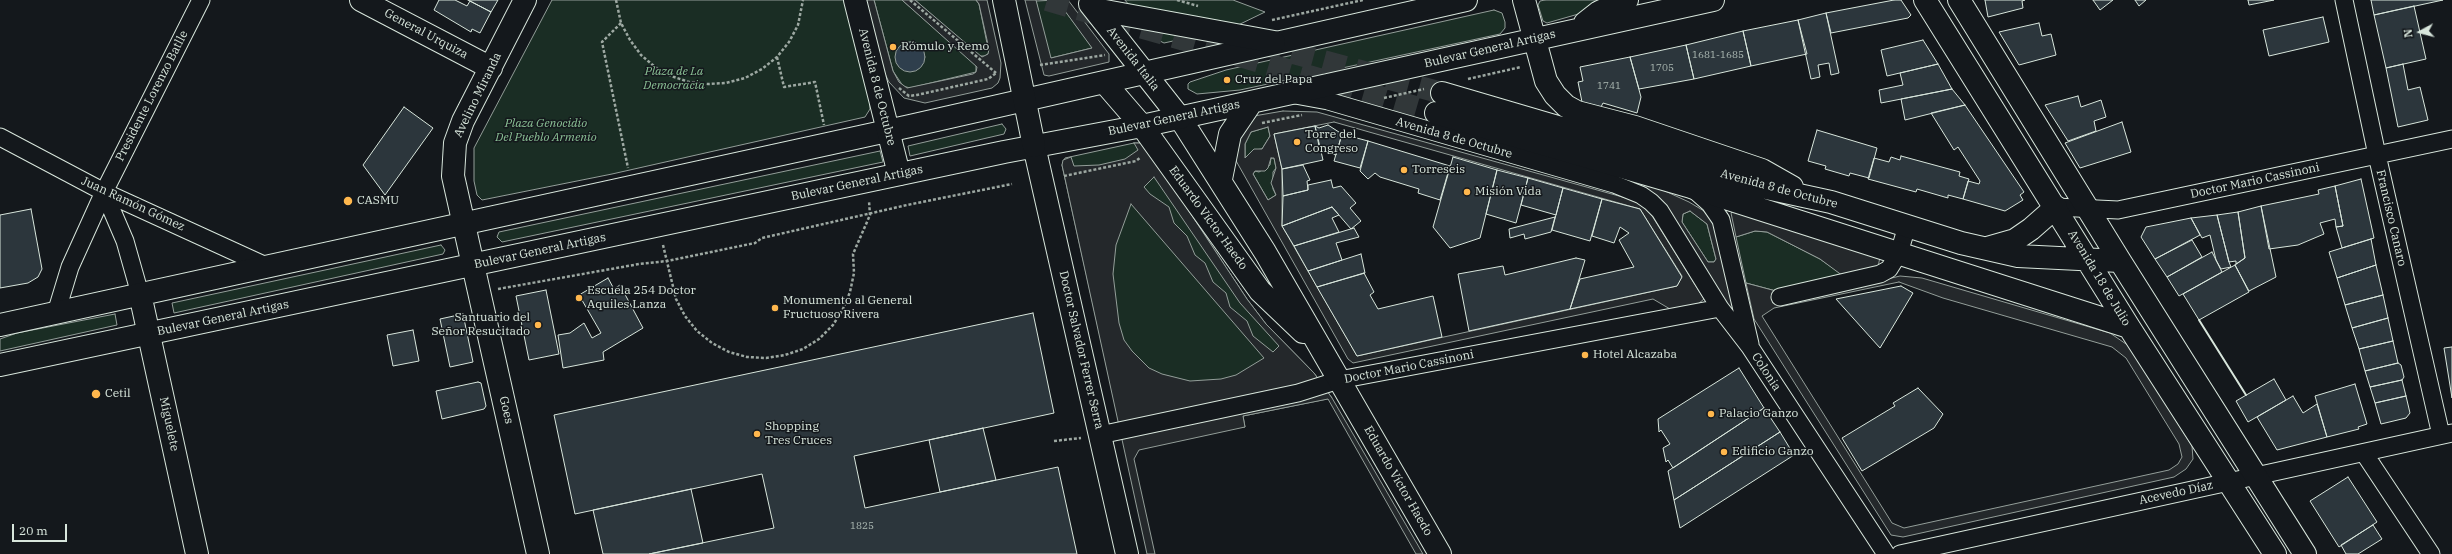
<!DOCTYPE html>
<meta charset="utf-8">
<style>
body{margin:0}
#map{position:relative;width:2452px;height:554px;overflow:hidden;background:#14181c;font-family:"IBM Plex Serif",serif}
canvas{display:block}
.north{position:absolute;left:2400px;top:12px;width:40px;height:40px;-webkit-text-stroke:3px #14181c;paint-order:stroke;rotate:263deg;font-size:11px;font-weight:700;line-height:16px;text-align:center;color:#d8e6dc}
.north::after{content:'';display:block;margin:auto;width:14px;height:18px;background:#d8e6dc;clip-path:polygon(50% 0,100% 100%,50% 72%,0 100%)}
.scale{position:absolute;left:12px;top:524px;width:55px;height:18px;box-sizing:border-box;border:2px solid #d8e6dc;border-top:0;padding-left:5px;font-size:12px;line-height:14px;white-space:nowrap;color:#d8e6dc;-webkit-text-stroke:3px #14181c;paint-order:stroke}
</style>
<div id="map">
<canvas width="2452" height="554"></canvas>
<div class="north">N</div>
<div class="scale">20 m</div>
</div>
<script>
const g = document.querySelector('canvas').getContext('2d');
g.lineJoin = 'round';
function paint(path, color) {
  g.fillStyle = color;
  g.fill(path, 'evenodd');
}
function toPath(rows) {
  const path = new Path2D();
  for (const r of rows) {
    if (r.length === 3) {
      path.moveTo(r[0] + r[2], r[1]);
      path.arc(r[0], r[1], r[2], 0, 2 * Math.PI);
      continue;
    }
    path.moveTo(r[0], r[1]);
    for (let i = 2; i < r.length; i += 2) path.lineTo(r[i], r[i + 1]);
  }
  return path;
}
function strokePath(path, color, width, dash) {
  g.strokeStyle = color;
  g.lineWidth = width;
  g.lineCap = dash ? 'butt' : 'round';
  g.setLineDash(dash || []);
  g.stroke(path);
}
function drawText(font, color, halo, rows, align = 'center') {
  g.font = font + ' "IBM Plex Serif",serif';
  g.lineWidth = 3;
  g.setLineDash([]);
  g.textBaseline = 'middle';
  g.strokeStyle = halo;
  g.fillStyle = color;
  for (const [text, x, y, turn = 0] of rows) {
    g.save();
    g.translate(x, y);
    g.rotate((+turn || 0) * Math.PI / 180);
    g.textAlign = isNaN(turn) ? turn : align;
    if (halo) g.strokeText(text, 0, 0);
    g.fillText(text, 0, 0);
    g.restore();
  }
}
const green = toPath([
 [552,0,846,0,870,98,870,109,865,117,612,174,482,200,477,195,474,181,474,148,552,0],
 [874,0,902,0,976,65,976,72,910,88,903,86,893,71,874,0],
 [911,42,921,47,907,71,897,63,904,43,911,42],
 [915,0,976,0,979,4,989,53,985,56,979,56,915,0],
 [1057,0,1092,47,1092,48,1051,58,1049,56,1036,1,1057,0],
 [1125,0,1233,0,1265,12,1232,28,1164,43,1156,39,1125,0],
 [1545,0,1605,0,1582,13,1547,23,1543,21,1538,5,1540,1,1545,0],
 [1494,10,1502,13,1505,22,1505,28,1500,34,1240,90,1197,94,1188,89,1188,84,1190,82,1226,70,1494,10],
 [1002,124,1006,129,1004,134,910,156,908,146,1002,124],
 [1268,127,1270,136,1262,149,1254,150,1245,158,1245,144,1251,132,1268,127],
 [1134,143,1142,143,1146,146,1247,299,1266,324,1314,373,1332,398,1243,416,1245,427,1121,431,1062,165,1065,158,1134,143],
 [880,151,883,162,502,242,497,237,499,232,880,151],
 [1271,158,1274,158,1276,168,1273,172,1273,189,1276,195,1268,200,1253,174,1255,171,1259,172,1270,165,1271,158],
 [1690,211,1707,224,1716,259,1714,262,1708,262,1682,222,1683,214,1690,211],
 [1755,231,1767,232,1820,259,1844,276,1776,291,1746,283,1736,237,1755,231],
 [441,245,445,250,443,254,174,313,172,303,441,245],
 [115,314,117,325,0,351,0,339,17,333,115,314]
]);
const parking = toPath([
 [866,0,874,0,893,71,899,82,907,88,973,74,976,72,977,67,902,0,915,0,982,57,988,54,989,49,979,4,976,0,987,0,1001,63,1000,78,998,83,992,88,925,103,904,98,889,82,884,72,866,0],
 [1025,0,1036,0,1051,58,1092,48,1057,0,1068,0,1109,54,1109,62,1049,76,1044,75,1025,0],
 [1283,111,1317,112,1644,203,1704,299,1698,304,1670,309,1653,299,1353,363,1348,359,1235,159,1234,141,1254,116,1283,111],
 [1334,122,1640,209,1682,276,1677,286,1357,356,1282,226,1282,169,1274,134,1334,122],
 [1268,127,1270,136,1262,149,1254,149,1245,158,1245,144,1251,132,1268,127],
 [1271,158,1274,158,1276,168,1271,183,1276,195,1268,200,1253,174,1255,171,1265,171,1268,168,1271,158],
 [1134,143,1142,143,1146,146,1247,299,1266,324,1314,373,1332,398,1423,554,1416,554,1328,399,1243,416,1245,427,1139,450,1134,459,1155,554,1147,554,1062,165,1063,160,1071,157,1074,166,1099,165,1125,159,1138,150,1134,143],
 [1154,177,1240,303,1279,346,1273,352,1253,336,1247,321,1230,307,1226,293,1213,282,1205,263,1195,255,1187,236,1174,223,1169,207,1150,194,1144,187,1154,177],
 [1131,204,1264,358,1236,375,1221,379,1190,381,1162,374,1149,368,1132,351,1124,340,1119,323,1113,274,1116,245,1131,204],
 [1618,174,1654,186,1689,202,1704,211,1711,220,1717,232,1736,318,1705,269,1617,178,1618,174],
 [1690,211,1707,224,1716,259,1714,262,1708,262,1682,222,1683,214,1690,211],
 [1733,211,1880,257,1875,282,1900,276,1922,278,2110,333,2129,346,2192,446,2193,459,2186,469,2174,477,1903,537,1891,535,1754,319,1746,283,1776,291,1843,276,1820,259,1767,232,1755,231,1736,237,1731,213,1733,211],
 [1899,282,1943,298,2112,347,2126,358,2179,444,2182,457,2178,464,2169,470,1904,528,1892,523,1762,316,1774,308,1899,282]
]);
const water = toPath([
 [910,57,15]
]);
const building = toPath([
 [439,0,455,0,467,6,470,1,491,12,480,33,472,29,471,32,434,10,439,0],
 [468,0,498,0,491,12,468,0],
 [1894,0,1901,0,1911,15,1908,18,1831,33,1826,13,1894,0],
 [1985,0,2025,0,2022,1,2023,8,1988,17,1985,0],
 [2093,0,2113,0,2100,10,2093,0],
 [2135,0,2146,0,2139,6,2135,0],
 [2248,0,2274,0,2249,5,2248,0],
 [2371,0,2443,0,2374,15,2371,0],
 [2414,6,2426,59,2386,68,2374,15,2414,6],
 [1826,13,1839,73,1831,75,1829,63,1818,65,1820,77,1811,79,1798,20,1826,13],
 [2323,17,2329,42,2269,56,2263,30,2323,17],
 [1798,20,1807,54,1751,66,1743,31,1798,20],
 [2039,23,2042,36,2051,34,2056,55,2019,65,1999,32,2039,23],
 [1743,31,1751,66,1694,79,1686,45,1743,31],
 [1923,40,1938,64,1887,76,1881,50,1923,40],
 [1686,45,1694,79,1639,89,1630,57,1686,45],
 [1630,57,1641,97,1637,113,1603,103,1601,107,1582,102,1578,82,1583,81,1580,67,1630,57],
 [1938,64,1952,89,1881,103,1879,90,1903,85,1900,73,1938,64],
 [2403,64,2408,90,2420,87,2428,120,2398,127,2386,68,2403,64],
 [1952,89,1965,105,1905,120,1901,99,1952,89],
 [2078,96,2081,107,2101,100,2106,117,2094,121,2096,131,2068,141,2045,105,2078,96],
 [1965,105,2024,192,2020,195,2023,200,2005,211,1963,199,1968,181,1979,184,1980,181,1958,147,1954,150,1931,113,1965,105],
 [404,107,433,128,385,195,363,165,404,107],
 [2122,122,2131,152,2080,168,2065,143,2122,122],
 [1328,125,1342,134,1336,155,1320,151,1315,126,1319,128,1328,125],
 [1315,126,1323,160,1282,169,1274,134,1315,126],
 [1817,130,1877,148,1869,178,1850,173,1849,176,1825,169,1826,166,1808,161,1817,130],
 [1342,134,1368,141,1360,168,1334,161,1342,134],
 [1368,141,1450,166,1440,200,1418,193,1419,189,1380,177,1375,173,1368,179,1360,171,1368,141],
 [1901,156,1960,172,1959,176,1969,179,1963,199,1948,195,1948,198,1917,189,1916,192,1868,179,1874,158,1889,162,1891,157,1900,160,1901,156],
 [1453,157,1497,170,1480,238,1450,248,1433,227,1453,157],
 [1303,165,1310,180,1307,181,1308,190,1283,196,1282,169,1303,165],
 [1497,170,1528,178,1516,223,1486,214,1497,170],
 [1528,178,1563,188,1556,215,1521,205,1528,178],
 [2361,179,2374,238,2342,248,2336,227,2343,226,2335,186,2361,179],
 [1331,180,1333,188,1341,186,1356,203,1350,208,1361,221,1351,229,1332,207,1282,226,1283,196,1308,190,1308,185,1331,180],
 [2335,186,2343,226,2336,227,2335,219,2320,223,2324,234,2298,245,2269,249,2261,206,2319,194,2318,190,2335,186],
 [1563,188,1602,199,1590,241,1552,230,1563,188],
 [1602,199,1640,209,1682,277,1677,286,1570,309,1580,279,1634,267,1619,240,1629,233,1620,227,1614,243,1592,236,1602,199],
 [2261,206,2276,277,2249,291,2235,265,2245,258,2238,212,2261,206],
 [1332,207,1339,215,1332,218,1339,232,1294,246,1282,226,1332,207],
 [31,209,42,269,38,277,28,283,0,288,0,215,31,209],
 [2238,212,2245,258,2236,264,2236,261,2229,262,2217,215,2238,212],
 [2217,215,2229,262,2231,267,2221,269,2216,260,2210,235,2202,238,2191,218,2217,215],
 [1555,217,1551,232,1525,239,1524,234,1510,238,1509,229,1555,217],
 [2191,218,2200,235,2155,259,2141,237,2146,227,2191,218],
 [1354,228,1359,237,1336,243,1342,260,1308,271,1294,246,1354,228],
 [2371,239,2376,265,2337,278,2329,252,2371,239],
 [2192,240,2202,257,2167,277,2155,259,2192,240],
 [2212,252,2222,272,2179,296,2167,277,2212,252],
 [1361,254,1365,273,1317,287,1308,271,1361,254],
 [1576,258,1585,260,1570,309,1469,331,1458,274,1503,266,1505,275,1576,258],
 [2235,265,2249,292,2199,320,2183,294,2235,265],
 [2376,265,2383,295,2345,305,2337,278,2376,265],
 [1364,273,1374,292,1370,295,1378,309,1433,296,1442,337,1357,356,1317,287,1364,273],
 [608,278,614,289,620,285,643,328,603,352,604,360,563,368,558,335,570,333,584,323,592,338,601,333,579,295,608,278],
 [1901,286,1913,293,1880,348,1836,299,1901,286],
 [546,290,559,354,529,360,516,296,546,290],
 [2383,295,2388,318,2352,328,2345,305,2383,295],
 [1033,313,1054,413,854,456,865,508,1058,467,1077,554,649,554,774,528,762,474,575,514,554,415,1033,313],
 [463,314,473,362,450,367,440,319,463,314],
 [2388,318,2393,341,2359,349,2352,328,2388,318],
 [413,330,419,361,393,366,387,335,413,330],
 [2393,341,2398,363,2365,371,2359,349,2393,341],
 [2452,347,2452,398,2444,348,2452,347],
 [2398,363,2401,365,2404,377,2402,380,2370,387,2365,371,2398,363],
 [1739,368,1764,408,1673,468,1668,460,1666,462,1663,448,1670,444,1661,430,1659,432,1658,419,1739,368],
 [2274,379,2286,400,2248,422,2236,401,2274,379],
 [2402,380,2406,396,2375,403,2370,387,2402,380],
 [478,382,481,383,486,406,484,409,442,419,436,391,478,382],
 [2355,384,2367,424,2358,427,2359,429,2327,437,2315,396,2355,384],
 [1918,388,1943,414,1934,428,1862,471,1842,438,1895,406,1893,403,1918,388],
 [2293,396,2303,413,2317,404,2327,437,2277,450,2257,417,2293,396],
 [2406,396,2410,413,2406,418,2381,424,2375,403,2406,396],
 [1764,408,1780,432,1674,500,1668,471,1764,408],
 [983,428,996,480,940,492,929,440,983,428],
 [1780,432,1794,455,1680,528,1674,500,1780,432],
 [2348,477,2377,522,2339,547,2310,501,2348,477],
 [691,489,703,543,649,554,603,554,593,510,691,489],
 [2373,525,2382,539,2358,554,2346,554,2341,545,2373,525]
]);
const secondaryTunnel = toPath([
 [1047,0,1436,113],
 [1260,44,1442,93]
]);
const path = toPath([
 [616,0,621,23,630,40,641,55,655,67,671,76,689,82,708,84,726,83,745,78,762,69,777,57,789,42,798,25,803,0],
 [910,0,996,73],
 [1177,0,1198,6],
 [1272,20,1363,0],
 [621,23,602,42,628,168],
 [777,57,784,87,815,82,824,125],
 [1040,65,1105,55],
 [1468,79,1521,67],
 [899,88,909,96,917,95,988,79,996,73],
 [1384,98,1424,89],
 [1262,123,1302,115],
 [1064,176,1136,161,1141,157],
 [663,245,676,299,685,316,697,331,712,343,729,352,747,357,766,358,785,355,803,349,819,339,833,325,843,309,850,292,854,273,853,254,870,215,869,201],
 [498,289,639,264,667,261,755,243,762,238,907,205,1012,184],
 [1054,441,1081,438]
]);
const street = toPath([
 [2344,0,2377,155,2441,435],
 [1295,95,1328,101,1614,184,1641,195,1651,202,1660,211,1720,308,1750,347,1886,554],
 [0,137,104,192,268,267],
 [1693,189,1710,204,1721,220,1750,344],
 [104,192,125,241,140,294],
 [2056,207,2118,210,2452,139],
 [1780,297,1880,274,1889,269,1899,253,1907,226],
 [56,313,70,267,104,192,201,0],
 [1100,435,1298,393,1339,380,1720,308],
 [2364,453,2431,554],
 [1900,554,2452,433]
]);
const secondary = toPath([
 [361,0,491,68],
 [525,0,463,121,455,143,453,176,538,554],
 [1524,0,1546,81,1555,95,1566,106,1577,112,1635,127,1762,170,1792,187],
 [1925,0,2129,327,2275,554],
 [1959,0,2120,261,2305,554],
 [1585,23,1599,12,1627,0],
 [1104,82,1142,126,1260,291,1303,332],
 [1442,93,1762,187,1831,202,1961,243,2018,256,2120,261],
 [1436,113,1691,187,2129,327],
 [1180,118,1265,252,1440,554],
 [1034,146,1127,554],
 [1221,179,1230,134,1251,103],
 [1987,248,2015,240,2031,229,2056,207],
 [140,294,197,554],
 [0,325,910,126,1466,0],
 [0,365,1004,152,1142,126,1713,0]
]);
const primary = toPath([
 [855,0,899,174],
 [1004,0,1034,146],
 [1090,4,1180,118],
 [1094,9,1274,42]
]);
const wall = toPath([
 [2199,320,2246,395]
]);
const markers = [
 [893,47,4,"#ffb74d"],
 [1227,80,4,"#ffb74d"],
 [1297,142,4,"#ffb74d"],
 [1404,170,4,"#ffb74d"],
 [1467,192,4,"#ffb74d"],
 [348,201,5,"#ffb74d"],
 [579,298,4,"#ffb74d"],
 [775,308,4,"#ffb74d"],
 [538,325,4,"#ffb74d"],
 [1585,355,4,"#ffb74d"],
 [96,394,5,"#ffb74d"],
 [1711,414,4,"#ffb74d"],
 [757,434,4,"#ffb74d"],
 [1724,452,4,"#ffb74d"]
];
const numberNames = [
 ["1681-1685",1718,55],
 ["1705",1662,68],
 ["1741",1609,86],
 ["1825",862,526]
];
const streetNames = [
 ["General Urquiza",426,34,28],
 ["Bulevar General Artigas",1490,49,-13],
 ["Avenida Italia",1133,59,52],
 ["Avenida 8 de Octubre",877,87,76],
 ["Avelino Miranda",478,95,-64],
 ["Presidente Lorenzo Batlle",152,96,-63],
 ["Bulevar General Artigas",1174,118,-12],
 ["Avenida 8 de Octubre",1454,138,16],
 ["Doctor Mario Cassinoni",2255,181,-12],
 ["Bulevar General Artigas",857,183,-12],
 ["Avenida 8 de Octubre",1779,189,15],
 ["Juan Ramón Gómez",133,204,25],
 ["Eduardo Víctor Haedo",1208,218,54],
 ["Francisco Canaro",2391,218,77],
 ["Bulevar General Artigas",540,251,-12],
 ["Avenida 18 de Julio",2099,278,59],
 ["Bulevar General Artigas",223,318,-12],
 ["Doctor Salvador Ferrer Serra",1081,350,77],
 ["Doctor Mario Cassinoni",1409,367,-11],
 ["Colonia",1766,372,57],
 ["Goes",506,410,77],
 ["Miguelete",169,424,78],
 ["Eduardo Víctor Haedo",1398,481,60],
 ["Acevedo Díaz",2176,493,-12]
];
const poiNames = [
 ["Rómulo y Remo",901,47],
 ["Cruz del Papa",1235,80],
 ["Torre del",1305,135],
 ["Congreso",1305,149],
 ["Torreseis",1412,170],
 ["Misión Vida",1475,192],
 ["CASMU",357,201],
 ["Escuela 254 Doctor",587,291],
 ["Aquiles Lanza",587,305],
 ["Monumento al General",783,301],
 ["Fructuoso Rivera",783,315],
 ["Santuario del",530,318,"right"],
 ["Señor Resucitado",530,332,"right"],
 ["Hotel Alcazaba",1593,355],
 ["Cetil",105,394],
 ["Palacio Ganzo",1719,414],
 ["Shopping",765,427],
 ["Tres Cruces",765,441],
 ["Edificio Ganzo",1732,452]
];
const parkNames = [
 ["Plaza de La",674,72],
 ["Democracia",674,86],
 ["Plaza Genocidio",546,124],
 ["Del Pueblo Armenio",546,138]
];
paint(green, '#1a2d24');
strokePath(green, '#939e99', 1);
paint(parking, '#24282b');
strokePath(parking, '#939e99', 1);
paint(water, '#2f3f4d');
strokePath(water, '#939e99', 1);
paint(building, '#2c363c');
strokePath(building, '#d8e6dc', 1);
strokePath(secondaryTunnel, '#313739', 22, [22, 11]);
strokePath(street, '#d8e6dc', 19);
strokePath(secondary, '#d8e6dc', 24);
strokePath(primary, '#d8e6dc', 24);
strokePath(path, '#9da8a2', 2.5, [3, 2]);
strokePath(street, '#14181c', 17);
strokePath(secondary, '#14181c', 22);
strokePath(primary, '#14181c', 22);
strokePath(wall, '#d8e6dc', 2);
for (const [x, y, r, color] of markers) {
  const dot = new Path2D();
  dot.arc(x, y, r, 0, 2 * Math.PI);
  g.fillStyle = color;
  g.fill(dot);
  strokePath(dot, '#14181c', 1.5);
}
drawText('10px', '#adbab4', null, numberNames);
drawText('12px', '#d8e6dc', '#14181c', streetNames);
drawText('12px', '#d8e6dc', '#14181c', poiNames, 'left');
drawText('italic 12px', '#8ac095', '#14181c', parkNames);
</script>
